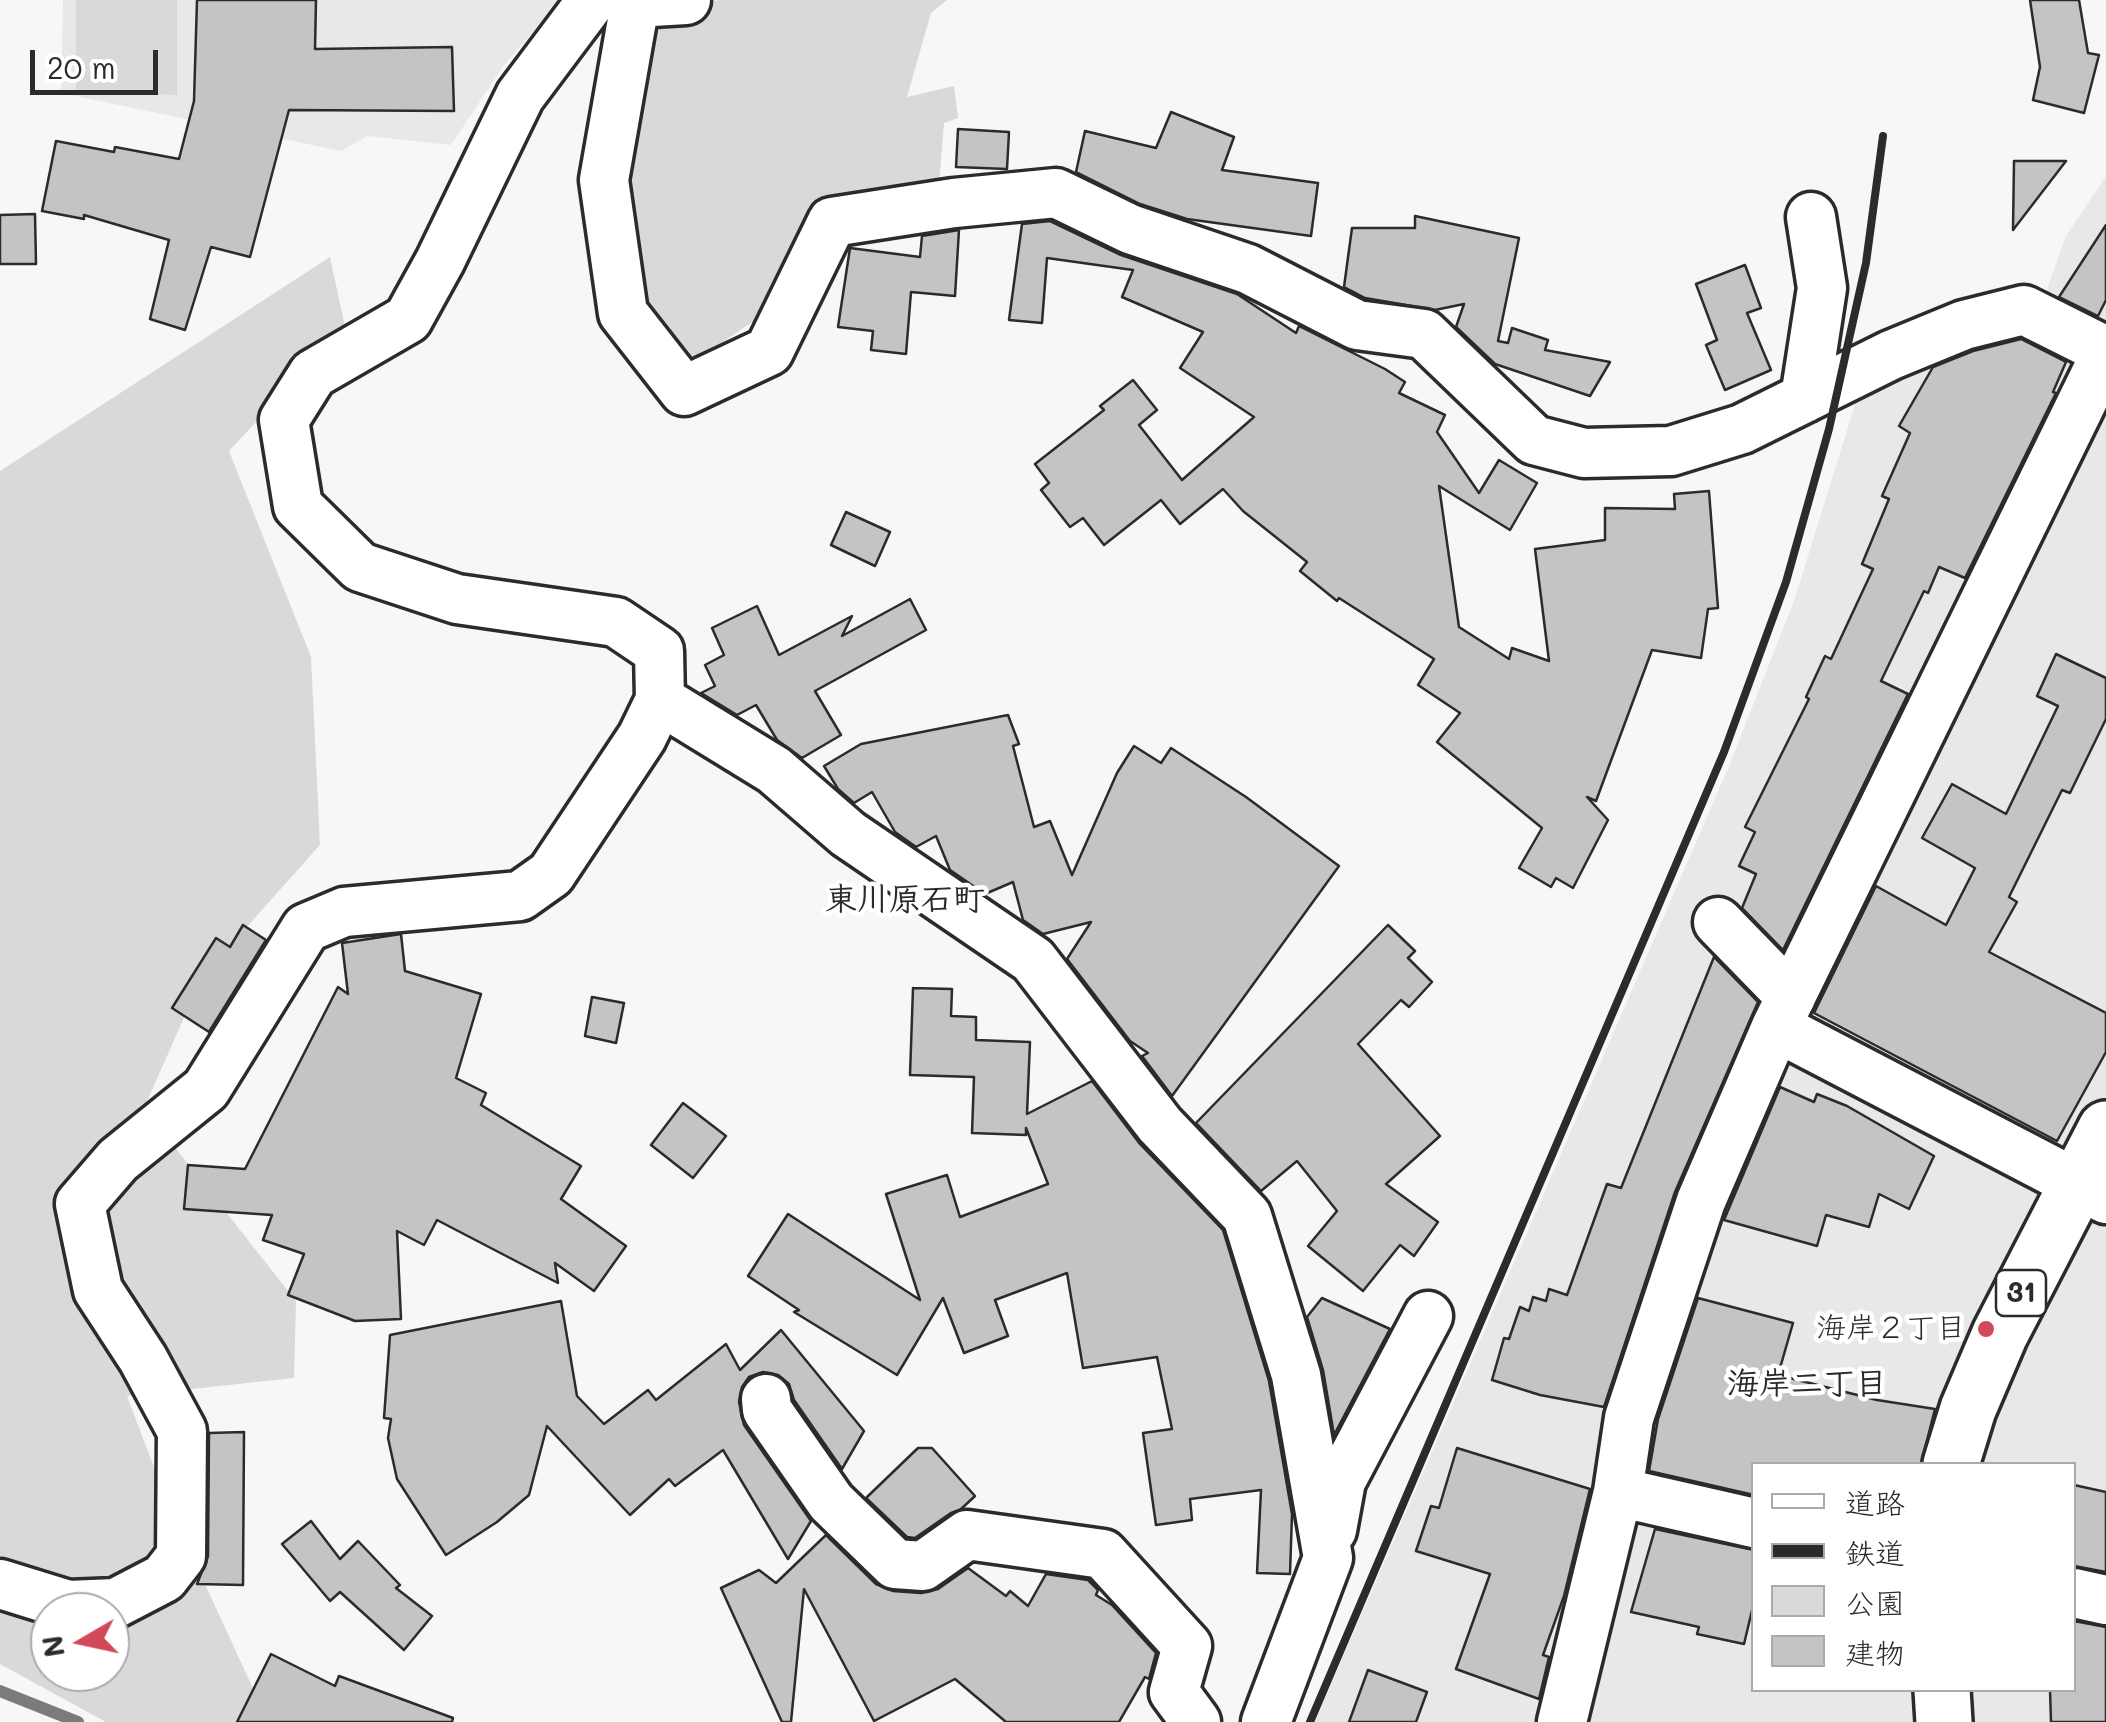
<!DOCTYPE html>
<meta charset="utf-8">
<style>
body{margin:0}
#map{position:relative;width:2106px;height:1722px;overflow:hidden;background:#f7f7f7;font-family:Mali,"Klee One",sans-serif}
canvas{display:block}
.legend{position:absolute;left:1751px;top:1462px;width:325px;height:230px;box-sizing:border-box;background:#fff;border:2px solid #aaa;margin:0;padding:12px 18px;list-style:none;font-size:30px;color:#2b2b2b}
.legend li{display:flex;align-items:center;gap:20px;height:50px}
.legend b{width:50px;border:2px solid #aaa}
.north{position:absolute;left:30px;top:1592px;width:100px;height:100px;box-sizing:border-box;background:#fff;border:2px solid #aaa;border-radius:50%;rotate:261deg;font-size:28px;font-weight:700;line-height:40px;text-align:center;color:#2b2b2b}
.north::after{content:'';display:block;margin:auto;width:35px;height:45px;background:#d1495b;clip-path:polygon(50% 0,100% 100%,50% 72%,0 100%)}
.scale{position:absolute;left:30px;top:50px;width:128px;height:45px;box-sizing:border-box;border:5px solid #2b2b2b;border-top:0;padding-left:12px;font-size:30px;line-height:35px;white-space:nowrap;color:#2b2b2b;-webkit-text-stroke:8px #fff;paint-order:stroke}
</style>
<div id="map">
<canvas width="2106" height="1722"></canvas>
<ul class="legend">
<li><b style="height:12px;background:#fff"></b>道路</li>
<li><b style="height:12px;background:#2b2b2b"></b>鉄道</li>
<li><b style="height:28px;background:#d9d9d9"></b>公園</li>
<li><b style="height:28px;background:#c4c4c4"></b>建物</li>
</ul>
<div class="north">N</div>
<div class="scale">20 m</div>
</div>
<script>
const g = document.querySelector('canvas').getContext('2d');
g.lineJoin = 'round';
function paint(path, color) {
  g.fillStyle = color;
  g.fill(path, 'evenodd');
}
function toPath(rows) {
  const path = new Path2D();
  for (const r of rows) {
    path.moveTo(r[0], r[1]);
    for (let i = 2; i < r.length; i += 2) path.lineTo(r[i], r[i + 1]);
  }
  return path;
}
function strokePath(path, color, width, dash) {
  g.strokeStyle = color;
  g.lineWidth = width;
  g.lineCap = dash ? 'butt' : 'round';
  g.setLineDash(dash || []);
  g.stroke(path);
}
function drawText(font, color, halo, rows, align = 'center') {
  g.font = font + ' Mali,"Klee One",sans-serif';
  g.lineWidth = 9;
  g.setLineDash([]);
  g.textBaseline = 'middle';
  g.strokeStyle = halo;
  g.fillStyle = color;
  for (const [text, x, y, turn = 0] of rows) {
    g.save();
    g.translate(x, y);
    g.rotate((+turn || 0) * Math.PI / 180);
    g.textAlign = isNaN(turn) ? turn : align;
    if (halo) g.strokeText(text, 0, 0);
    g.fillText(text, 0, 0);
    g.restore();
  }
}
const built = toPath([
 [63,0,561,0,504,65,451,145,367,136,341,151,61,93],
 [2106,176,2106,1722,1315,1722,1729,766,1794,601,1858,395,1927,353,2035,322,2066,236],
 [1754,1464,2074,1464,2074,1690,1754,1690]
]);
const green = toPath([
 [76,0,177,0,177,95,76,91],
 [720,0,947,0,931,13,907,97,954,86,958,118,944,123,939,185,822,207,773,308,693,362,619,291,641,12],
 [330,257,345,327,229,451,311,657,320,845,202,977,144,1108,296,1301,294,1378,127,1396,168,1504,263,1710,262,1722,106,1722,0,1664,0,471],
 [50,1612,110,1612,110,1672,50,1672]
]);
const stream = toPath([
 [0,1691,78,1722]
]);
const building = toPath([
 [197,0,316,0,315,49,452,47,454,111,289,110,250,257,211,247,185,330,150,319,169,240,84,215,84,219,42,211,56,141,114,152,115,147,179,159,194,101,197,0],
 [2030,0,2079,0,2088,53,2099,55,2084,113,2033,100,2040,67,2030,0],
 [1171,112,1234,137,1222,170,1318,183,1311,236,1187,219,1140,204,1076,172,1085,131,1156,148,1171,112],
 [958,129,1009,132,1007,169,956,167,958,129],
 [2014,161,2066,161,2013,230,2014,161],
 [35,214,36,264,0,264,0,215,35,214],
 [1415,216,1519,238,1498,341,1508,343,1512,328,1548,340,1545,350,1610,362,1590,396,1495,364,1456,327,1464,304,1435,310,1365,298,1344,287,1352,228,1415,228,1415,216],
 [1050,221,1121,255,1237,294,1296,333,1299,326,1385,369,1405,382,1399,393,1445,415,1437,432,1479,493,1499,460,1537,483,1510,530,1439,486,1459,627,1509,659,1512,648,1549,661,1535,549,1605,540,1605,508,1675,509,1674,494,1709,491,1718,608,1708,609,1701,658,1652,650,1596,801,1587,797,1608,820,1573,888,1556,878,1551,887,1519,868,1542,828,1437,742,1460,713,1418,685,1434,659,1339,598,1337,601,1300,571,1307,562,1243,511,1223,489,1180,524,1161,500,1104,545,1083,518,1070,527,1041,490,1049,483,1035,464,1104,410,1100,406,1133,380,1157,410,1139,425,1182,480,1254,417,1180,368,1203,332,1122,297,1133,270,1047,258,1042,323,1009,320,1022,224,1050,221],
 [2106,225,2106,300,2098,316,2059,297,2106,225],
 [959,230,955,296,911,292,906,354,871,350,873,331,838,327,850,248,920,257,922,236,959,230],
 [1745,265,1761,308,1747,313,1771,370,1725,390,1706,345,1717,340,1696,284,1745,265],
 [2021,339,2066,362,2053,392,2056,393,1965,578,1939,567,1928,593,1924,591,1881,681,1908,694,1783,950,1742,908,1756,874,1739,866,1755,832,1745,827,1809,699,1806,697,1825,656,1831,659,1873,569,1862,564,1889,499,1882,496,1910,433,1899,426,1933,367,1973,351,2021,339],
 [846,512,890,532,875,566,831,545,846,512],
 [910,599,926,630,815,691,841,735,802,758,777,740,756,705,737,715,701,693,715,686,705,665,724,655,712,628,757,606,779,655,852,616,842,636,910,599],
 [2056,654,2106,678,2106,719,2070,793,2062,790,2009,897,2017,902,1989,952,2106,1013,2106,1052,2057,1141,1814,1013,1876,886,1946,925,1975,868,1922,838,1952,784,2006,814,2058,706,2037,696,2056,654],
 [1008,715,1019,744,1013,746,1034,827,1050,821,1072,875,1117,773,1134,746,1161,763,1171,748,1246,797,1339,866,1172,1096,1142,1056,1148,1053,1130,1041,1067,959,1091,922,1043,934,1023,920,1013,882,985,894,950,870,936,836,916,847,895,832,872,792,854,803,838,789,824,766,861,744,1008,715],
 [243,925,266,940,209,1032,172,1008,216,938,230,947,243,925],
 [1388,925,1415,951,1408,958,1432,982,1409,1007,1401,1000,1358,1044,1440,1136,1386,1184,1438,1222,1414,1256,1400,1245,1363,1291,1308,1246,1337,1211,1297,1161,1261,1191,1196,1123,1388,925],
 [401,934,405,971,481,994,456,1078,486,1093,481,1105,581,1166,561,1199,626,1246,594,1291,555,1263,558,1283,437,1220,424,1245,397,1231,401,1319,355,1321,288,1295,304,1254,263,1240,272,1215,184,1209,188,1165,245,1169,338,987,348,994,342,943,401,934],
 [1714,957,1758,1002,1675,1192,1604,1407,1540,1395,1492,1380,1504,1338,1509,1339,1520,1307,1529,1311,1533,1297,1546,1301,1549,1289,1567,1295,1607,1184,1621,1188,1714,957],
 [913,988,952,989,951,1016,976,1017,976,1040,1030,1042,1027,1114,1092,1081,1140,1144,1223,1230,1269,1381,1292,1514,1290,1574,1257,1573,1261,1490,1190,1499,1192,1520,1156,1525,1143,1433,1172,1429,1157,1357,1083,1368,1067,1273,995,1300,1008,1336,964,1353,943,1298,897,1375,794,1312,799,1310,748,1276,788,1214,920,1300,886,1194,947,1175,960,1217,1048,1184,1026,1128,1026,1135,972,1133,974,1077,910,1075,913,988],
 [592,997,624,1003,616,1043,585,1036,592,997],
 [1780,1087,1814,1102,1817,1094,1847,1106,1934,1156,1909,1209,1879,1194,1869,1227,1826,1215,1817,1246,1724,1220,1780,1087],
 [683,1103,726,1136,693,1178,651,1145,683,1103],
 [1322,1298,1390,1329,1334,1435,1323,1370,1307,1317,1322,1298],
 [1698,1298,1793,1323,1778,1375,1877,1400,1935,1409,1921,1464,1754,1464,1754,1495,1649,1471,1658,1419,1698,1298],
 [561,1301,577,1396,604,1424,648,1390,656,1400,726,1344,740,1370,781,1330,864,1431,842,1469,794,1400,789,1384,778,1375,763,1372,749,1377,742,1387,739,1402,744,1425,811,1521,788,1559,723,1450,675,1486,669,1479,630,1515,547,1426,529,1495,497,1522,446,1555,397,1479,388,1438,391,1419,384,1418,390,1335,561,1301],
 [244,1432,243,1585,197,1584,208,1556,209,1433,244,1432],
 [918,1448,932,1448,975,1496,960,1510,951,1513,915,1538,907,1537,866,1498,918,1448],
 [1457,1448,1590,1489,1564,1596,1543,1655,1549,1657,1539,1699,1456,1669,1490,1574,1416,1551,1431,1506,1439,1508,1457,1448],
 [2074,1485,2106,1492,2106,1572,2074,1566,2074,1485],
 [311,1521,340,1559,358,1541,400,1585,396,1588,432,1616,404,1650,340,1592,330,1601,282,1544,311,1521],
 [1655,1529,1754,1550,1754,1602,1744,1644,1697,1634,1699,1627,1631,1612,1655,1529],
 [826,1535,876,1584,893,1591,921,1593,938,1589,968,1568,1006,1596,1010,1591,1028,1606,1046,1574,1088,1580,1098,1590,1096,1595,1112,1605,1156,1653,1149,1679,1145,1677,1119,1722,1006,1722,955,1679,874,1721,804,1589,791,1722,782,1722,721,1588,759,1570,776,1583,826,1535],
 [2074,1621,2106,1627,2106,1722,2051,1722,2050,1690,2074,1690,2074,1621],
 [271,1654,335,1686,339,1676,453,1718,452,1722,237,1722,271,1654],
 [1368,1670,1427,1692,1416,1722,1349,1722,1368,1670]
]);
const street = toPath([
 [686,0,635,3,604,180,623,313,684,391,769,351,832,222,954,203,1056,193,1130,229,1248,269,1357,325,1424,334,1534,440,1584,453,1671,451,1742,429,1891,355,1964,325,2024,310,2106,351],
 [1805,398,1822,288,1811,217],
 [660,700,774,770,848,834,1033,960,1160,1125,1247,1216,1296,1375,1328,1558,1266,1722],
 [1718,922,1791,997],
 [1776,1027,2106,1199],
 [766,1399,767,1410,831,1502,895,1564,923,1566,967,1535,1103,1554,1187,1646,1174,1692,1196,1722],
 [1618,1492,1754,1523],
 [1332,1530,1341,1481,1428,1316],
 [0,1584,68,1605,116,1603,164,1578,181,1556,182,1431,143,1359,98,1290,80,1204,118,1160,206,1089,306,928,344,912,520,896,551,874,642,737,660,700,659,651,616,622,457,599,360,567,298,506,284,420,313,374,408,319,440,261,520,96,592,0],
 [2074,1593,2106,1600],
 [1562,1722,1618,1492,1629,1418,1701,1201,1776,1027,2106,353]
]);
const highway = toPath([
 [1951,1464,1968,1409,2000,1334,2106,1129],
 [1942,1690,1944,1722]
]);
const rail = toPath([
 [1310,1722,1724,752,1786,582,1829,429,1866,263,1883,136]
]);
const markers = [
 [1986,1329,10,"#d1495b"]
];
const shields = [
 [2021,1293,50]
];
const shieldNames = [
 ["31",2021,1293]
];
const poiNames = [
 ["海岸２丁目",1966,1329]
];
const neighbourhoodNames = [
 ["東川原石町",905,900],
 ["海岸二丁目",1807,1384]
];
paint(built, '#e8e8e8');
paint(green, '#d9d9d9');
strokePath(stream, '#7b7b7b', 12);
paint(building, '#c4c4c4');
strokePath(building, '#2b2b2b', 2.5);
strokePath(street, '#2b2b2b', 55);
strokePath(highway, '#2b2b2b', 62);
strokePath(street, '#fff', 48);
strokePath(highway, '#fff', 55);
strokePath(rail, '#2b2b2b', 8);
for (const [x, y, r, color] of markers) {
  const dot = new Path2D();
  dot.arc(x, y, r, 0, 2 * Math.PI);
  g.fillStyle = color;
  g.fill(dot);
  strokePath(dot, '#fff', 4);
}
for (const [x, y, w] of shields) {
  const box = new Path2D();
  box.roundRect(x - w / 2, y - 23, w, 46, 8);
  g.fillStyle = '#fff';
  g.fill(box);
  strokePath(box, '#2b2b2b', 2.5);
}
drawText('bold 28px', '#2b2b2b', null, shieldNames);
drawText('30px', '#2b2b2b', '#fff', poiNames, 'right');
drawText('bold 32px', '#2b2b2b', '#fff', neighbourhoodNames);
</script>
